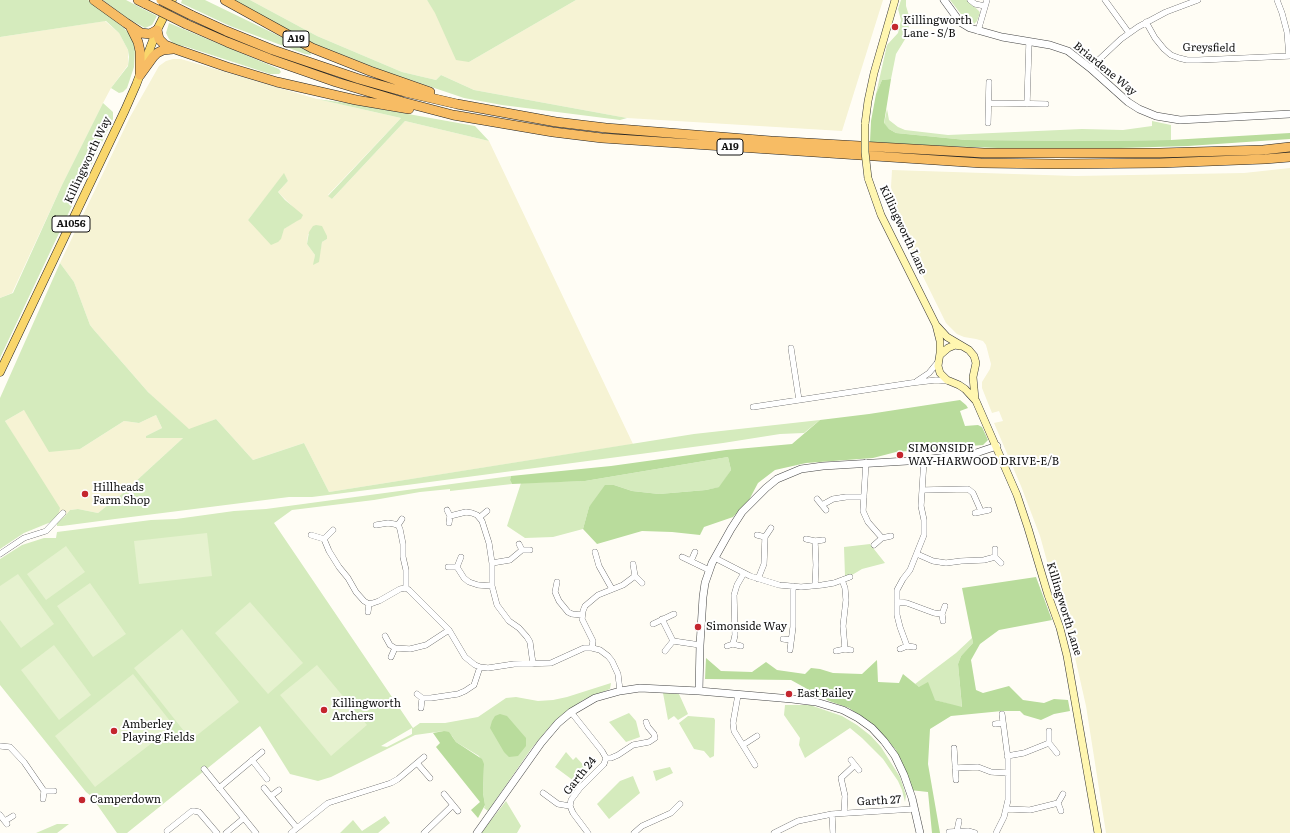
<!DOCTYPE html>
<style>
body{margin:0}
canvas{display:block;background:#fffdf5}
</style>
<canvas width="1290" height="833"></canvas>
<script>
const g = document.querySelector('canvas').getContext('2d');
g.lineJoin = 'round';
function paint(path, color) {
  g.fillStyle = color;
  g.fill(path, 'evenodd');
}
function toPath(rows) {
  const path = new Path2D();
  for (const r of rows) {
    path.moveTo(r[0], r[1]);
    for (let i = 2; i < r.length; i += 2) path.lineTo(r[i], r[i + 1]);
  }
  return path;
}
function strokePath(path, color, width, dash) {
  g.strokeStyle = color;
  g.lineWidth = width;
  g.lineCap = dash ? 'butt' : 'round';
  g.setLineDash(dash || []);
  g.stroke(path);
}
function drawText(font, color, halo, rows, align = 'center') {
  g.font = font + ' Literata,serif';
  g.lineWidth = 4;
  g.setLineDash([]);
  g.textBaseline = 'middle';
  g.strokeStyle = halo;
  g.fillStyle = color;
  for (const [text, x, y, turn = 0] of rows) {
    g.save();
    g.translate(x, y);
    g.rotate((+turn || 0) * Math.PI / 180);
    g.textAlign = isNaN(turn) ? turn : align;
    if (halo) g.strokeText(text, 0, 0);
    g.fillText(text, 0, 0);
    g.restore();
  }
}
const farmland = toPath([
 [250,0,427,0,469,62,576,0,883,0,842,131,627,118,474,90,441,75,436,80,402,72,317,36],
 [105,21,119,33,128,50,128,65,111,88,103,103,62,185,12,293,0,298,0,37],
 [173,59,181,59,317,99,401,118,328,195,332,199,405,121,489,141,633,444,329,492,304,443,253,460,216,419,189,430,148,392,94,330,90,325,74,282,60,263,130,117,159,66,166,61],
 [284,174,288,181,278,192,292,206,301,219,297,220,284,229,248,220],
 [308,234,327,236,327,239,322,242,318,262,314,264,315,255,307,244],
 [1290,168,1290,833,1106,833,1086,706,1067,622,1060,608,1040,536,1021,486,994,423,1003,421,999,411,992,413,982,388,982,382,990,369,991,364,986,345,983,341,976,339,964,337,957,334,946,323,904,238,891,187,892,170,1075,176,1244,173],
 [24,410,80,449,124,421,139,423,156,415,162,428,146,436,183,438,123,493,98,513,78,509,70,510,65,516,60,520,29,461,5,421]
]);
const green = toPath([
 [0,0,88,0,123,27,132,37,135,50,134,67,127,88,123,92,119,93,111,88,128,66,129,57,128,50,119,33,106,21,0,37],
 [103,0,126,0,157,16,152,25,145,28,127,18],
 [182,0,205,0,310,51,311,55,305,54,230,26,181,3],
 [234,0,250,0,317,36,402,72,436,80,441,75,474,90,627,118,620,120,502,105,464,98,381,70,305,40],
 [427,0,576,0,469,62,456,60,435,13],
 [901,0,906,0,906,6,910,19,907,36,896,54,891,79,882,80,876,94,887,45,898,33,901,20,898,9],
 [950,0,967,0,979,11,980,13,977,21,974,24,964,18],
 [169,23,279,69,281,72,279,74,270,74,184,46,175,45,169,39,166,33],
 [317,99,347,103,475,126,489,141,405,121,332,199,328,196,401,118],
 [103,103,113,112,113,119,0,358,0,298,13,293,62,185],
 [887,109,889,120,898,127,905,130,948,135,1082,129,1123,130,1152,126,1152,121,1171,125,1171,140,1096,141,966,140,896,133,889,129,884,124],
 [284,173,288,181,278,192,285,200,303,215,301,219,297,221,284,229,281,239,278,242,271,245,248,220],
 [316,225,322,226,327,236,327,239,322,242,319,262,313,265,315,255,307,244,309,232,313,226],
 [60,263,74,282,90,325,94,330,148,392,189,429,216,419,253,460,304,443,329,492,694,434,820,420,804,433,780,434,723,443,407,485,312,497,289,497,115,519,62,526,57,526,57,523,65,516,70,510,78,509,98,513,123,493,183,438,146,438,146,436,162,428,156,415,139,423,124,421,80,449,49,452,24,410,5,421,60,508,58,515,51,522,24,533,0,549,0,398],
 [728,457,731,470,720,487,706,490,659,494,632,491,614,485,589,507,583,529,553,537,525,538,507,526,521,483,585,481],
 [511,476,510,480,512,484,450,491,450,489,420,492,374,500,292,510,274,523,413,728,420,723,445,723,478,717,506,698,516,697,538,701,553,700,567,697,611,683,610,689,583,700,566,712,551,725,531,749,488,811,484,808,485,805,483,793,484,765,479,756,456,742,452,736,444,731,415,735,331,777,318,781,290,774,260,726,127,833,117,833,91,796,86,792,0,685,0,559,22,545,44,538,56,538,57,532,151,520,176,519,234,511,266,509],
 [412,728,412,734,387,747,381,746],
 [870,544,885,563,862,569,852,575,845,576,844,547],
 [972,638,973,643,961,656,958,664,962,708,935,700,915,684,956,653],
 [663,693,679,694,688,714,678,720,674,716,668,720],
 [785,705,810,705,842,716,857,725,871,736,881,747,900,777,906,795,905,802,902,790,898,781,883,759,862,738,850,728,805,758,799,745,800,738,784,715],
 [629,713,636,721,640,737,626,742,609,722],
 [688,716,714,718,715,720,714,756,710,758,704,751,694,749,679,723],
 [566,752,573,760,576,757,586,768,574,781,555,767],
 [670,767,673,773,656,781,653,771],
 [633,776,640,793,609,819,597,804,620,781],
 [506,801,521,826,517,833,481,833],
 [385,816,390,823,378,833,340,833,353,820,362,831],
 [57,824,69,824,57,833,36,833]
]);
const forest = toPath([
 [891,79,884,123,889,129,896,133,966,140,1096,141,1171,140,1290,133,1290,139,1188,146,1053,150,943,146,870,142,871,121,876,94,882,80],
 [960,400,966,405,968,408,960,411,965,426,978,425,982,427,988,440,983,445,896,452,873,458,806,463,775,470,758,483,749,500,733,517,704,527,700,535,672,532,642,531,597,544,583,529,589,507,605,485,614,485,632,491,659,494,706,490,719,487,731,470,728,457,585,481,512,484,510,480,511,476,611,466,726,450,792,444,820,420,869,414],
 [1036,577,1052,620,999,630,980,644,971,660,976,690,983,693,1009,686,1023,700,1044,703,1054,699,1068,700,1070,711,1054,714,1041,720,1024,715,1020,711,1002,711,951,716,930,729,928,764,940,833,932,833,928,792,910,790,896,750,876,727,849,708,829,701,791,680,705,679,706,658,721,671,752,672,766,662,777,670,805,674,811,668,820,669,833,673,862,674,877,660,878,682,899,683,903,674,919,687,928,682,935,700,962,707,958,664,961,656,973,643,962,588],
 [500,714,507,716,526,738,526,746,518,756,509,757,504,752,490,728,492,721,495,716],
 [444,731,449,732,456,742,482,759,484,764,483,793,485,805,478,818,471,810,480,802,436,747,440,743,433,733]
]);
const pitch = toPath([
 [207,533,212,576,139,584,134,541],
 [66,546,85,572,46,600,27,574],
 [18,574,54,624,21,648,0,620,0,586],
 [90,583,126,634,93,657,57,606],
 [250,602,303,663,268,694,215,633],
 [182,629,239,702,191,740,134,668],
 [54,645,91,695,59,720,21,670],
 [317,665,367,725,331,756,280,695],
 [133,674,174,726,95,787,55,736]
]);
const minor = toPath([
 [970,0,975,4,985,6],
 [1105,0,1129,33],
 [1277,0,1282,13,1287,32,1289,56],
 [1146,22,1155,38,1164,49,1171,55,1179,58,1187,60,1199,60,1290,56],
 [978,31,987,0],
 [1090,68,1121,39,1138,27,1166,12,1198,0],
 [989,103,1046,104],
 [1027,104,1029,42],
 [988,123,989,82],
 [791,348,799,400],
 [917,381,929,373,938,362],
 [753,407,911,383,936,380,948,381],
 [866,462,863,511,868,522,882,538],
 [923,490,968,489,973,493,981,511],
 [817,499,826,510],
 [822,505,833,499,846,497,864,497],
 [447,510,450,516,449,523],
 [975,513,989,510],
 [450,516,466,512,472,513,477,515,482,521,489,543,492,563,492,586,497,605,509,621,519,628,527,637,530,642,533,664],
 [480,517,487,511],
 [376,525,388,523,394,524,398,525,400,529,403,544,403,557,406,570,406,588],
 [398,525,402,519],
 [311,535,324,539,333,530],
 [757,535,765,537],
 [324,539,329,551,339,567,348,578,356,592,364,601,369,604,373,603,379,601,400,589,406,588,409,590,449,630,465,657,475,665,480,667,488,668,514,664,551,663,584,648,592,648,600,650,608,656,612,661,618,674,620,691],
 [806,539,815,541,823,540],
 [519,544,522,550,530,550],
 [874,545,882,538,891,536],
 [995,549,995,557,1001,563],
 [595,552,599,566,612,589],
 [0,554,24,538,46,531,63,513],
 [917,554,933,561,946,563,961,561,984,560,995,557],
 [682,557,709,570],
 [715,558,750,576,779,585,801,587,822,585,834,583,850,577],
 [691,561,695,552],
 [492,563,510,560,522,550],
 [633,564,635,576,642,583],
 [448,567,457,567,461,557],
 [457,567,464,578,469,582,478,585,492,586],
 [758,579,764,564,765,537,771,528],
 [842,580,845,588,846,600,843,626,845,649],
 [557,582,555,592,559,601,568,612,572,614,582,615],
 [815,585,816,565,815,541],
 [897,602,907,603,934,613,942,614],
 [368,612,369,604],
 [662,619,673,641],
 [943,621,942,614,945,606],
 [653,624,674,614],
 [385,636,390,645,395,648,410,649,426,645,449,630],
 [783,639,791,640],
 [733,644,735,635,734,595,737,585,744,573],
 [727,646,733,644,741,646],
 [907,646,900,627,897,615,897,590,903,579,910,570,924,535,924,520,921,506,924,460],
 [592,648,593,641,582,619,583,611,585,606,598,595,623,585,635,576],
 [900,649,907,646,914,647],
 [790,650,793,627,793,586],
 [665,651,673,641,700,645],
 [836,651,845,649,851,650],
 [391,657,395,648],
 [417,694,422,698,431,698,458,694,465,691,474,685,480,667],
 [738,695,733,723,734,731,755,765],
 [421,708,422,698],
 [571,712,602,751,606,758,604,764,580,788,571,800,570,806,573,813,588,833],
 [995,724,1003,723],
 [1049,731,1049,743,1057,753],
 [743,745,757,736],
 [0,746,10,747,24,762,44,791,43,799],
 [954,748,956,780],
 [1007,756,1024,753,1049,743],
 [606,758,611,758,618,755,633,745,649,742,655,738,654,734,648,727,646,722],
 [252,760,267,779],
 [851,760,859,770],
 [417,763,430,778],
 [955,768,978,767,991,772,1008,773],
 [204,769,256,833],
 [219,788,262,752],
 [264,788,297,828],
 [44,791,54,791],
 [543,793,558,804,570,806],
 [444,794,458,811],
 [271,796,279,790],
 [1007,809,1030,810,1058,803],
 [1061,811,1058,803,1063,794],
 [844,813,845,796,841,778,855,765],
 [832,814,833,833],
 [0,815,7,824],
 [5,821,13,816],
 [167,831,192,811,194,811,199,812,217,833],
 [957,831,959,821],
 [949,832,968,831,975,833],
 [226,833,244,818],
 [291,833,328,803,391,783,398,779,424,757],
 [424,833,453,805],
 [634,833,642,826,671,813,680,804],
 [774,833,798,821,832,814,914,809],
 [996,833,1004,817,1008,800,1008,759,1002,714]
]);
const tertiary = toPath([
 [944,0,960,22,970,28,1002,37,1050,45,1068,51,1090,68,1128,102,1139,109,1156,116,1180,120,1290,114],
 [699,691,700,645,703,597,705,583,712,563,731,529,742,512,766,488,777,479,801,469,823,466,924,460,976,453,997,446],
 [477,833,541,743,558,723,571,712,595,698,620,691,640,688,699,691,792,699,816,702,843,710,858,718,872,728,884,741,895,756,904,775,912,798,920,833]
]);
const secondary = toPath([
 [865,124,868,101,874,73,895,0],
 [868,178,881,215,936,325,947,337,969,350,974,356,976,363,973,377,975,399],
 [936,325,940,341,940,353,938,366,940,373,947,380,959,385,965,389,976,401,1017,495,1028,528,1048,595,1060,628,1067,656,1098,833],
 [940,355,948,348,955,345,960,346]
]);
const primary = toPath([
 [0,372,125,110,136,85,157,30,172,0]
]);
const trunk = toPath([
 [94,0,126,23,141,33,150,34,157,30],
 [138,0,146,4],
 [225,0,312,48,370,71,430,92],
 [191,15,226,31,273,50,359,79,405,92,457,104,556,122,606,128,771,141,984,153,1160,153,1263,150,1290,147],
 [186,24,227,42,270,59,336,82,403,102,453,115,553,132,602,138,981,163,1057,164,1160,163,1265,159,1290,157],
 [131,28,138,42,140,51,140,75],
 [157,30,159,39,165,45,175,49,227,67,277,82,356,100,409,109],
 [140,75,153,57,157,53,163,50,173,49]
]);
const secondaryBridge = toPath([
 [865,124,865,152,868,178]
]);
const trunkBridge = toPath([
 [161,0,191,15],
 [146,4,186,24]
]);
const markers = [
 [895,27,4,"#c4262e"],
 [900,455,4,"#c4262e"],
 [85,494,4,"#c4262e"],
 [698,627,4,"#c4262e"],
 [789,694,4,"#c4262e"],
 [324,710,4,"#c4262e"],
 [114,731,4,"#c4262e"],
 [82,800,4,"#c4262e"]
];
const shields = [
 [296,39,26],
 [730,147,26],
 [71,224,38]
];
const shieldNames = [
 ["A19",296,39],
 ["A19",730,147],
 ["A1056",71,224]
];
const poiNames = [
 ["Killingworth",903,21],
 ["Lane - S/B",903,34],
 ["SIMONSIDE",908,449],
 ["WAY-HARWOOD DRIVE-E/B",908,462],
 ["Hillheads",93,488],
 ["Farm Shop",93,501],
 ["Simonside Way",706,627],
 ["East Bailey",797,694],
 ["Killingworth",332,704],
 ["Archers",332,717],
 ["Amberley",122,725],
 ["Playing Fields",122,738],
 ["Camperdown",90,800]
];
const streetNames = [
 ["Greysfield",1209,48,1],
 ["Briardene Way",1105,69,39],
 ["Killingworth Way",88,160,-65],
 ["Killingworth Lane",903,230,65],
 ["Killingworth Lane",1064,609,73],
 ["Garth 24",580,776,-51],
 ["Garth 27",879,801,-3]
];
paint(farmland, '#f6f3d4');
paint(green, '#d5ebbd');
paint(forest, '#b9dc9c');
paint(pitch, '#e6f2cf');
strokePath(minor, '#444', 6);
strokePath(tertiary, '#444', 8);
strokePath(secondary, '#333', 8);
strokePath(primary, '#222', 9);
strokePath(trunk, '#222', 10);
strokePath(minor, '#fff', 5.5);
strokePath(tertiary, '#fff', 7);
strokePath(secondary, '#fff6b0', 7);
strokePath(primary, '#f9d66b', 8);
strokePath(trunk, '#f7bc64', 9);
strokePath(secondaryBridge, '#333', 8, []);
strokePath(trunkBridge, '#222', 10, []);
strokePath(secondaryBridge, '#fff6b0', 7);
strokePath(trunkBridge, '#f7bc64', 9);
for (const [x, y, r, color] of markers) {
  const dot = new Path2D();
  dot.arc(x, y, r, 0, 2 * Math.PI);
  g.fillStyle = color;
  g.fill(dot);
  strokePath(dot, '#fff', 1.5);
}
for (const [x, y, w] of shields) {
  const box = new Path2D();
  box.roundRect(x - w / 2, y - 8, w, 16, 3);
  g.fillStyle = '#fff';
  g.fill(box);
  strokePath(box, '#111', 1);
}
drawText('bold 10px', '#111', null, shieldNames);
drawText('11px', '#111', '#fff', poiNames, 'left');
drawText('11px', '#111', '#fff', streetNames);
</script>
